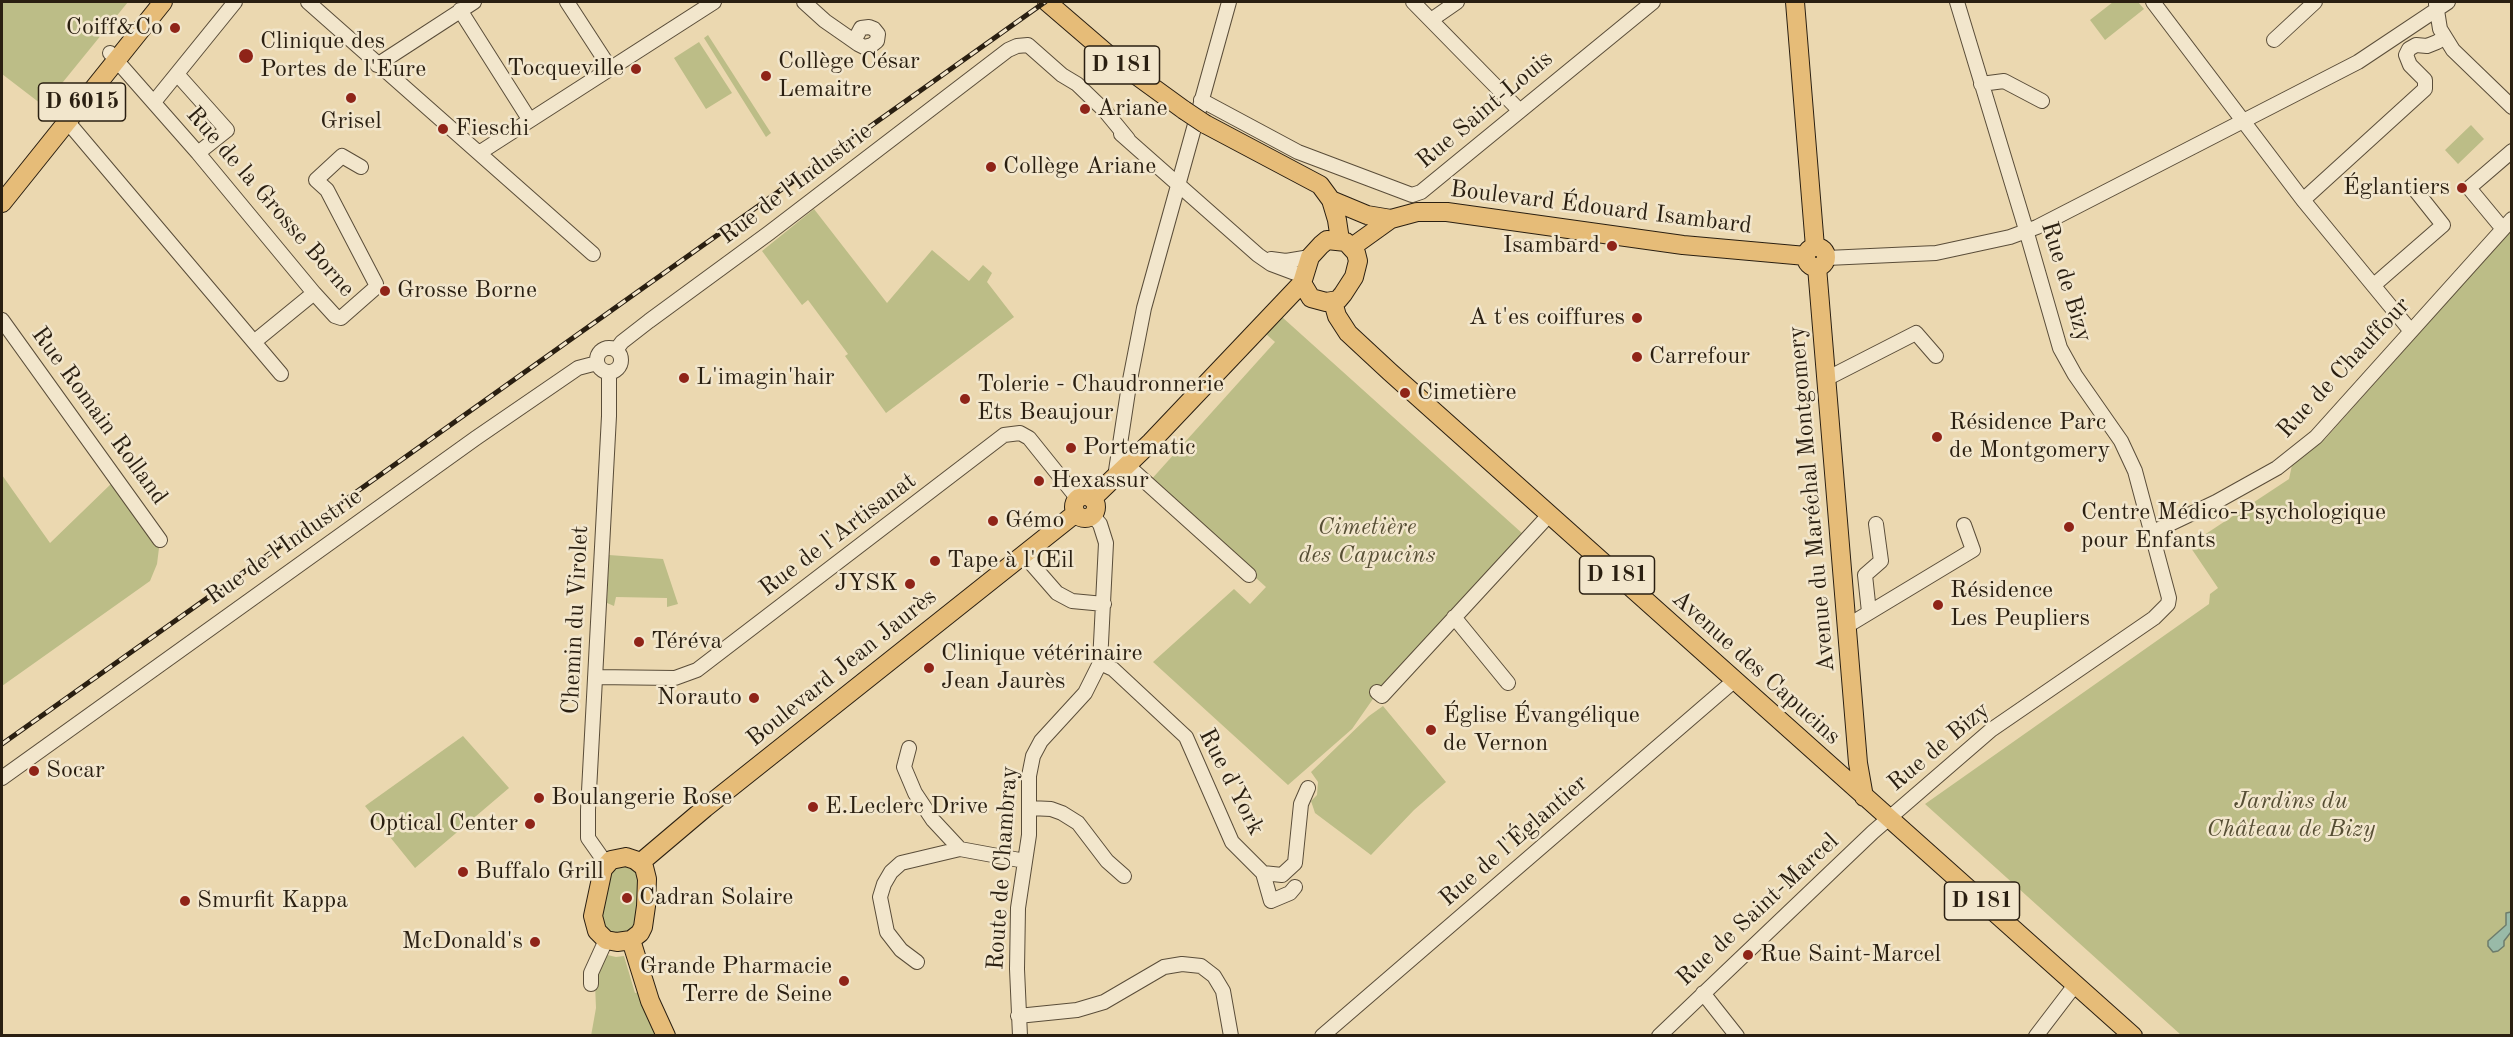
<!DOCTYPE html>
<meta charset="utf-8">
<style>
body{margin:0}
#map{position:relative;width:2513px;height:1037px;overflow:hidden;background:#ebd8b0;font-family:"Old Standard TT",serif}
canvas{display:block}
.frame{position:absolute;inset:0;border:3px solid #2a1f11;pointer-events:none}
</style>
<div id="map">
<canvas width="2513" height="1037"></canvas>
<div class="frame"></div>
</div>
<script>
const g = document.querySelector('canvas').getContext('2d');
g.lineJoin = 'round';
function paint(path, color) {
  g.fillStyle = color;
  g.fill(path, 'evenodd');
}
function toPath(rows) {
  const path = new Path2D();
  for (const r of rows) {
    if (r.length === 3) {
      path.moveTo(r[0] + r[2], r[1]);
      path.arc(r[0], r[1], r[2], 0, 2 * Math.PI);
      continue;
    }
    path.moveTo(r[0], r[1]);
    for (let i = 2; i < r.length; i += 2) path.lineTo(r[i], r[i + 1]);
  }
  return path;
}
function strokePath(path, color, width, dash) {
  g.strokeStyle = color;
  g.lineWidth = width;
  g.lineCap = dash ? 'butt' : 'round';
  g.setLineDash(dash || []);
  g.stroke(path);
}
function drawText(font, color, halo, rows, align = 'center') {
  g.font = font + ' "Old Standard TT",serif';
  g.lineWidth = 5;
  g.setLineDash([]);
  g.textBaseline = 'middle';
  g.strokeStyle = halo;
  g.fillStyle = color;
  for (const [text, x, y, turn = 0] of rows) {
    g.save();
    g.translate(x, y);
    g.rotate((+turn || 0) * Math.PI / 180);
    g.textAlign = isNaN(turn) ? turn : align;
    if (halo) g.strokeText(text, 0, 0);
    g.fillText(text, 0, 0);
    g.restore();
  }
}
const green = toPath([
 [2,2,128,2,50,98,55,103,49,110,2,74],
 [2113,2,2138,2,2144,9,2105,40,2090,20],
 [708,35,771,133,766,137,704,38],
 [699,42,732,93,706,109,674,58],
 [2471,125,2484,139,2458,164,2445,150],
 [814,209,887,303,932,250,969,281,983,265,992,273,987,282,1014,317,886,413,845,356,848,354,808,300,802,305,762,251],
 [2511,230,2512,1033,2509,1035,2181,1035,1925,804,2209,604,2210,594,2218,588,2189,545,2289,479,2292,465,2326,438],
 [1282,317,1523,534,1375,696,1352,729,1288,785,1153,662,1234,589,1250,604,1266,587,1149,482,1275,342,1266,334],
 [2,475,50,543,113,482,159,548,157,564,150,581,2,686],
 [609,555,663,559,678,604,667,607,667,598,616,597,614,606,607,603],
 [1383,706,1446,782,1414,810,1371,855,1315,813,1311,801,1317,795,1318,782,1311,772,1369,716],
 [463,736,509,788,415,868,365,806],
 [625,863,639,874,636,925,624,935,608,932,600,916,612,869],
 [603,954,616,957,624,956,635,993,639,992,658,1035,591,1036,596,1008,595,984]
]);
const water = toPath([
 [2511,912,2511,932,2504,941,2504,946,2498,951,2493,952,2488,946,2488,941,2506,925,2506,913,2511,912]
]);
const minor = toPath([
 [308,2,593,254],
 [567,2,610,68],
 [804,2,825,21,848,37,858,44,864,47,872,45,877,41,878,34,874,29,869,27,861,28,854,41],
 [1413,2,1519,110],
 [2153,2,2303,200,2410,330],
 [2436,4,2440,29,2453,50,2512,107],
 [460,10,529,119],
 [1431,20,1457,2],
 [2274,40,2315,2],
 [110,53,198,153,314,293,335,316,341,318,374,289,376,284,327,190,316,180,342,156,361,167],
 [377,65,474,2],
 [177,74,227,130,198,153],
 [1981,84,2004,81,2042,101],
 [1201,100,1298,152,1412,195,1421,192,1653,2],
 [154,102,235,2],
 [61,114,281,374],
 [1121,134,1258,255,1271,264,1303,276],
 [479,153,714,2],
 [2303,200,2425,89,2425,80,2410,65,2406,55,2409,49,2416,45,2427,46,2437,42,2445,37],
 [2503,229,2469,188,2512,151],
 [1827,258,1936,253,2010,237,2037,227,2358,62,2448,2],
 [1271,259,1286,261,1310,257],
 [2374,285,2443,225,2416,191],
 [2,320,160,540],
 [254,342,314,293],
 [609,360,12],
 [616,350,622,342,649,321,769,233,1008,50,1017,46,1028,45,1062,75,1077,84,1105,111,1128,139],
 [1826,379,1916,333,1936,356],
 [1128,466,1249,575],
 [1115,477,1129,385,1144,308,1229,2],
 [2153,532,2216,502,2277,468,2316,437,2512,219],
 [1023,554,1057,593,1072,601,1104,604],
 [1869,612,1865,575,1881,561,1876,524],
 [1454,617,1508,683],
 [1847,626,1973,550,1964,525],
 [1100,663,1113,669,1186,737,1232,842,1263,873,1282,875,1295,863,1301,804,1308,788],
 [595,677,675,678,697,670,1004,435,1020,433,1029,438,1078,499],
 [1377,692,1382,696,1549,515],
 [909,748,904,767,915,793,933,820,960,849,1025,861],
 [2,778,476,438,578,368,597,363],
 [1030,808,1051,809,1062,813,1078,823,1107,861,1124,876],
 [607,865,588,838,588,810,609,416,609,373],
 [1263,873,1271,901,1290,893,1295,887],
 [917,962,901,950,887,932,880,897,884,884,891,872,901,863,960,849],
 [591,984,591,973,606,940],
 [1703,993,1737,1036],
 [1018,1016,1077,1010,1104,1002,1164,967,1182,964,1201,966,1214,976,1223,991,1231,1036],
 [1020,1036,1017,969,1018,908,1029,835,1029,776,1033,756,1041,741,1085,693,1100,663,1106,543,1100,524,1092,515],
 [1322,1036,1735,680],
 [1659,1036,1873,832,1991,730,2154,618,2168,604,2169,598,2135,471,2121,441,2075,375,2060,348,2024,223,1957,2],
 [2036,1036,2075,985]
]);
const major = toPath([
 [1047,2,1111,57,1184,110],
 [1795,2,1815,247],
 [1205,124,1320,185,1331,200,1337,220,1340,240],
 [1331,200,1367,215,1391,219],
 [2,203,163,2],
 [1327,240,1346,242,1356,253,1358,261,1354,277,1343,294,1338,300,1326,302,1311,298,1302,283,1310,257,1321,245,1327,240],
 [1816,257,10],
 [1352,247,1391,219,1417,212,1447,212,1683,245,1806,256],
 [1817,267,1858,763,1864,797],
 [1333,302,1337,316,1348,333,1390,372,2133,1036],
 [1085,507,11],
 [1092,499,1151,442,1302,283],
 [626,857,635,860,644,867,647,879,646,906,643,927,640,933,631,940,617,942,606,940,597,931,593,916,603,869,611,860,626,857],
 [640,863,705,808,1076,513],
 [631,940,650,1001,666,1036]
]);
const rail = toPath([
 [2,744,1045,2]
]);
const majorBridge = toPath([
 [1184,110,1205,124]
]);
const markers = [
 [175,28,6,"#8f2418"],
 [246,56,8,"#8f2418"],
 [636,69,6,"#8f2418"],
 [766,76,6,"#8f2418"],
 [351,98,6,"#8f2418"],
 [1085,109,6,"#8f2418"],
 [443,129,6,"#8f2418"],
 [991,167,6,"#8f2418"],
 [2462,188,6,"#8f2418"],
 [1612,246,6,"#8f2418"],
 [385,291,6,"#8f2418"],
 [1637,318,6,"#8f2418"],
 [1637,357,6,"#8f2418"],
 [684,378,6,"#8f2418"],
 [1405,393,6,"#8f2418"],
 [965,399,6,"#8f2418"],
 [1937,437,6,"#8f2418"],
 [1071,448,6,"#8f2418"],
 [1039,481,6,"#8f2418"],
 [993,521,6,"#8f2418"],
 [2069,527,6,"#8f2418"],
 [935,561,6,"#8f2418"],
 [910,584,6,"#8f2418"],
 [1938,605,6,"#8f2418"],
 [639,642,6,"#8f2418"],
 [929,668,6,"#8f2418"],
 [754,698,6,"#8f2418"],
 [1431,730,6,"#8f2418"],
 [34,771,6,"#8f2418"],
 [539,798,6,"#8f2418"],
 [813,807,6,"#8f2418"],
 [530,824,6,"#8f2418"],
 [463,872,6,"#8f2418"],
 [627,898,6,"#8f2418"],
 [185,901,6,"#8f2418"],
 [535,942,6,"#8f2418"],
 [1748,955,6,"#8f2418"],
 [844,981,6,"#8f2418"]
];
const shields = [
 [1122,65,75],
 [82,102,87],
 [1617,575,75],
 [1982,901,75]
];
const shieldNames = [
 ["D 181",1122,65],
 ["D 6015",82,102],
 ["D 181",1617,575],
 ["D 181",1982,901]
];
const poiNames = [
 ["Coiff&Co",163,28,"right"],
 ["Clinique des",260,42],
 ["Portes de l'Eure",260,70],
 ["Collège César",778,62],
 ["Lemaitre",778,90],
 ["Tocqueville",624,69,"right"],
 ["Ariane",1097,109],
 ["Grisel",351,122,"center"],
 ["Fieschi",455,129],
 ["Collège Ariane",1003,167],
 ["Églantiers",2450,188,"right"],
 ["Isambard",1600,246,"right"],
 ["Grosse Borne",397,291],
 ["A t'es coiffures",1625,318,"right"],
 ["Carrefour",1649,357],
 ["L'imagin'hair",696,378],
 ["Tolerie - Chaudronnerie",977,385],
 ["Ets Beaujour",977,413],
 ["Cimetière",1417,393],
 ["Résidence Parc",1949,423],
 ["de Montgomery",1949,451],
 ["Portematic",1083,448],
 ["Hexassur",1051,481],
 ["Centre Médico-Psychologique",2081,513],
 ["pour Enfants",2081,541],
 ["Gémo",1005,521],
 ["Tape à l'Œil",947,561],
 ["JYSK",898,584,"right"],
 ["Résidence",1950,591],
 ["Les Peupliers",1950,619],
 ["Téréva",651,642],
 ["Clinique vétérinaire",941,654],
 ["Jean Jaurès",941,682],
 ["Norauto",742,698,"right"],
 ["Église Évangélique",1443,716],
 ["de Vernon",1443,744],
 ["Socar",46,771],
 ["Boulangerie Rose",551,798],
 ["E.Leclerc Drive",825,807],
 ["Optical Center",518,824,"right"],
 ["Buffalo Grill",475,872],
 ["Cadran Solaire",639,898],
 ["Smurfit Kappa",197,901],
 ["McDonald's",523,942,"right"],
 ["Rue Saint-Marcel",1760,955],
 ["Grande Pharmacie",832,967,"right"],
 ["Terre de Seine",832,995,"right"]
];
const streetNames = [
 ["Rue Saint-Louis",1485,110,-40],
 ["Rue de l'Industrie",796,184,-37],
 ["Rue de la Grosse Borne",270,202,49],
 ["Boulevard Édouard Isambard",1601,208,7],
 ["Rue de Bizy",2066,282,73],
 ["Rue de Chauffour",2344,368,-47],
 ["Rue Romain Rolland",99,416,54],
 ["Avenue du Maréchal Montgomery",1812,499,-95],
 ["Rue de l'Artisanat",838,535,-37],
 ["Rue de l'Industrie",284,547,-35],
 ["Chemin du Virolet",576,620,-87],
 ["Boulevard Jean Jaurès",842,668,-39],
 ["Avenue des Capucins",1756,668,42],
 ["Rue de Bizy",1939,747,-40],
 ["Rue d'York",1231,782,63],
 ["Rue de l'Églantier",1514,841,-41],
 ["Route de Chambray",1003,868,-86],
 ["Rue de Saint-Marcel",1758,910,-43]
];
const parkNames = [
 ["Cimetière",1367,528],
 ["des Capucins",1367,556],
 ["Jardins du",2291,802],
 ["Château de Bizy",2291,830]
];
paint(green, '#bcbd87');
paint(water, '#99baa8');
strokePath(water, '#6d7c6c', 1.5);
strokePath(minor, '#5a4d39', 16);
strokePath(major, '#2a1f11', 20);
strokePath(minor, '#f2e6cc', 14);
strokePath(major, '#e6bc78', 18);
strokePath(rail, '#2a1f11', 5);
strokePath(rail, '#f2e6cc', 3, [9]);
strokePath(majorBridge, '#2a1f11', 20, []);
strokePath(majorBridge, '#e6bc78', 18);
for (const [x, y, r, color] of markers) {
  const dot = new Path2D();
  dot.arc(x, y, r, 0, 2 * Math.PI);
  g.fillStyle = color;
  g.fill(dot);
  strokePath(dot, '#f2e6cc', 2);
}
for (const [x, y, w] of shields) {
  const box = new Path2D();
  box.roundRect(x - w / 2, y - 19, w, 38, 4.5);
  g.fillStyle = '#f2e6cc';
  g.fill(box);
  strokePath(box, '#2a1f11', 1.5);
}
drawText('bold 22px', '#2a1f11', null, shieldNames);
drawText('24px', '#2a1f11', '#f2e6cc', poiNames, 'left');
drawText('24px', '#2a1f11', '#f2e6cc', streetNames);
drawText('italic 24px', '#564e34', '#f2e6cc', parkNames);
</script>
